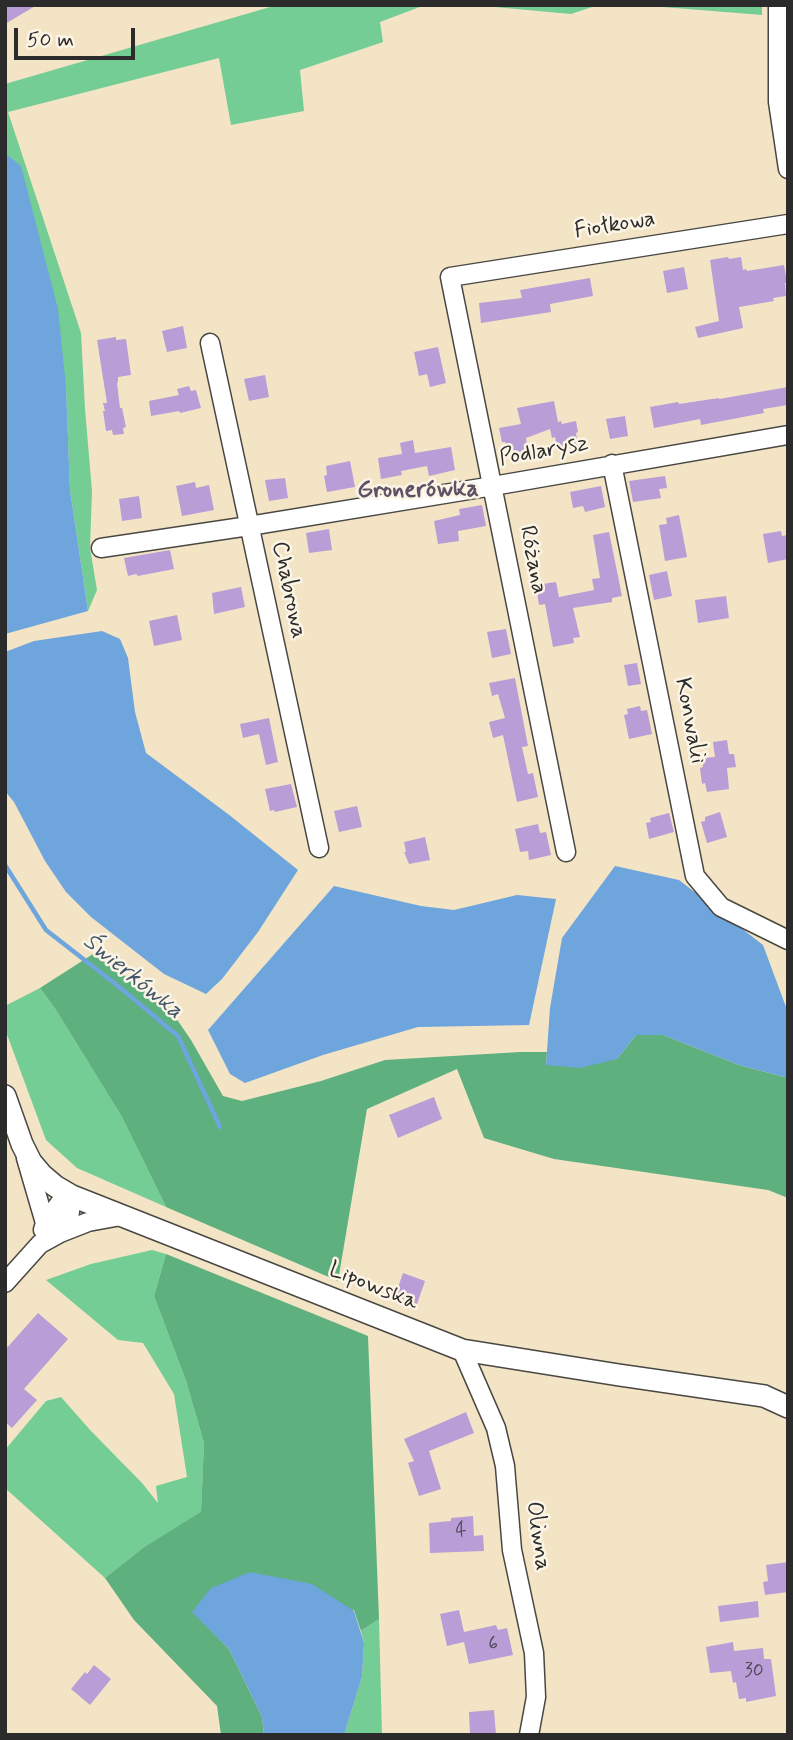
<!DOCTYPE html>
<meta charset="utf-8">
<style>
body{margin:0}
#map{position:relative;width:793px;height:1740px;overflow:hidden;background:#f3e4c6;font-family:Mynerve,sans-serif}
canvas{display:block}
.frame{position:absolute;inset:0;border:7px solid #2b2b2b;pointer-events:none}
.scale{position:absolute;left:14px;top:28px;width:121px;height:32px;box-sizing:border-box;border:4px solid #2b2b2b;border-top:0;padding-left:9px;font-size:21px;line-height:24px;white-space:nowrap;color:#2b2b2b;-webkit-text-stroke:5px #fcf5e5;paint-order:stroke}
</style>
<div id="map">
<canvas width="793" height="1740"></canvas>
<div class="frame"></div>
<div class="scale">50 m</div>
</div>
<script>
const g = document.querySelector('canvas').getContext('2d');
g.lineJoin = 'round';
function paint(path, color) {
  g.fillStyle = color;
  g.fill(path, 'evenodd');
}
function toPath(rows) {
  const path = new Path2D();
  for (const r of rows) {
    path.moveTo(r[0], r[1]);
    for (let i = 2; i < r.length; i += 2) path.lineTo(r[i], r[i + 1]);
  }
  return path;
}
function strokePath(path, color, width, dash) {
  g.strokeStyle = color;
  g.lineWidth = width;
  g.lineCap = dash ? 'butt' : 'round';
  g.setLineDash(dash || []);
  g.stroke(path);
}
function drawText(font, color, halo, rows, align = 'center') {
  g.font = font + ' Mynerve,sans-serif';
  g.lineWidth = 5;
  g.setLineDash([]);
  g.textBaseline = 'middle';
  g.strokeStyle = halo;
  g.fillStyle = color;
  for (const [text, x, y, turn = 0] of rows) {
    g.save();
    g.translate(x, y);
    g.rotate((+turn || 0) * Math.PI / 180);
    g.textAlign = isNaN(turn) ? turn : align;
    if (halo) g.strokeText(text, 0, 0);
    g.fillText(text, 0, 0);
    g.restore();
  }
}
const green = toPath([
 [277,5,425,5,380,22,383,42,300,70,304,111,231,125,219,58,8,112,81,333,85,409,92,491,90,548,97,590,88,611,70,490,66,387,21,167,5,153,5,84],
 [473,5,598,5,571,14],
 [638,5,762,5,762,15],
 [40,988,56,1010,122,1117,166,1207,77,1168,46,1140,5,1029,5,1006],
 [152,1250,166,1254,154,1296,186,1381,204,1443,201,1513,144,1547,105,1578,5,1488,5,1450,46,1401,61,1397,91,1431,142,1483,158,1503,156,1486,187,1477,174,1394,143,1343,118,1340,46,1280,91,1264],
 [379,1619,382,1735,344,1735,362,1677,364,1643,361,1631]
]);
const forest = toPath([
 [93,954,167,1005,191,1040,223,1096,242,1101,321,1081,385,1060,520,1052,547,1052,546,1065,617,1059,636,1035,663,1035,739,1065,788,1078,788,1198,768,1190,554,1159,484,1138,457,1069,367,1109,338,1281,166,1207,122,1117,56,1010,40,988],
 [166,1254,368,1336,379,1619,361,1631,354,1610,192,1611,229,1649,262,1717,264,1735,221,1735,217,1706,134,1620,105,1578,144,1547,201,1512,204,1443,186,1381,154,1296]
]);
const water = toPath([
 [5,153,21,166,58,309,66,387,70,490,88,611,5,634],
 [102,631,120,639,128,658,135,712,146,753,228,814,298,870,258,932,222,979,206,994,164,974,91,917,66,892,45,861,14,802,5,791,5,652,34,641],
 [615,866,679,880,763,945,786,1007,788,1009,788,1078,739,1065,663,1035,636,1035,617,1059,580,1068,546,1065,550,1008,562,938],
 [334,886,421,906,454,910,517,895,556,899,529,1025,418,1027,323,1055,245,1083,230,1074,208,1030],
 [250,1572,312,1584,354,1611,364,1643,362,1677,344,1735,264,1735,262,1717,229,1649,192,1612,211,1588]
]);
const stream = toPath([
 [5,865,46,930,118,986,178,1036,220,1127]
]);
const building = toPath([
 [5,5,37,5,5,24],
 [728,257,729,259,741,257,743,270,746,269,747,271,784,265,787,283,785,283,786,296,773,298,774,301,739,307,743,328,698,338,695,327,719,321,710,260],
 [684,267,688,289,667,293,663,271],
 [590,278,593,296,550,304,551,312,481,323,479,303,522,298,520,290],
 [183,326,187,348,167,352,162,331],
 [116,337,116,340,126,339,131,375,118,377,118,382,117,383,120,408,122,408,126,427,123,428,124,434,113,435,112,430,106,431,103,411,105,411,103,403,107,403,97,340],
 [438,347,446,383,430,387,427,374,419,376,414,352],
 [265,375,269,397,249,401,244,379],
 [189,386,191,391,196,390,201,408,180,413,179,411,151,416,149,401,179,395,177,389],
 [788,387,788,405,763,409,764,413,701,425,700,419,654,428,650,407,678,402,679,404,719,398,719,399],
 [554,401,558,422,561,421,562,424,576,421,578,432,576,433,578,446,558,450,555,437,552,438,550,429,526,438,528,451,508,455,505,442,502,442,499,428,521,424,517,408],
 [625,416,628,436,610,439,606,419],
 [413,440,415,453,451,447,455,470,429,476,427,466,401,471,402,475,381,479,378,458,402,454,400,443],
 [350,461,355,487,327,492,324,476,327,475,326,466],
 [665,476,667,488,659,489,661,498,633,502,629,481],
 [285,478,288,498,269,501,265,480],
 [195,482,196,488,209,485,214,510,182,516,176,486],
 [601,486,605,507,585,512,583,506,573,508,570,492],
 [139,496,142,518,122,521,119,499],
 [482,505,486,526,458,531,459,541,438,544,434,521,460,515,459,509],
 [679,515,687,557,665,561,659,525,667,524,666,518],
 [329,529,332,550,309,553,306,533],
 [781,531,782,536,788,535,788,559,768,563,763,534],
 [609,532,622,596,612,598,612,602,573,608,580,637,573,638,574,643,553,647,545,604,539,605,536,585,556,582,559,597,594,590,592,579,600,578,593,535],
 [170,550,174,569,138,576,136,574,128,576,124,558],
 [667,571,672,596,654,600,649,575],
 [241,587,245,607,214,614,212,593],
 [726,596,729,618,698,623,695,600],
 [177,615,182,640,154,646,149,621],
 [506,629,511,654,492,658,487,632],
 [637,663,641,684,628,686,624,665],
 [515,678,528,746,522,747,528,774,533,773,538,797,517,802,503,735,493,738,489,722,505,718,498,694,492,696,489,683],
 [640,706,641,711,647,710,652,734,629,739,624,715,628,714,627,709],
 [269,718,278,762,266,765,259,734,243,738,240,724],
 [727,740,729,754,734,754,736,767,727,768,729,789,707,792,705,783,702,784,700,768,703,767,702,758,715,757,713,742],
 [291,784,297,807,275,812,274,810,270,811,265,789],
 [357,806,362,827,339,832,334,811],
 [720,812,727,837,707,843,701,822,705,821,705,817],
 [669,813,674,832,649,839,646,823,651,822,650,818],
 [538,824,540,833,546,832,551,855,529,860,528,851,520,852,515,829],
 [425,837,430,860,409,864,404,852,406,852,404,842],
 [434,1097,442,1119,398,1138,389,1115],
 [403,1273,425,1281,417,1304,395,1296],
 [38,1313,68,1339,24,1389,37,1400,12,1428,5,1422,5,1350],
 [466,1412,474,1433,429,1451,441,1489,419,1496,408,1463,414,1461,404,1439],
 [473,1516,474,1536,483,1535,484,1551,430,1553,429,1523,451,1521,451,1518],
 [788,1562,788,1592,765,1595,763,1582,768,1581,766,1565],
 [758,1601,759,1617,720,1622,718,1606],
 [459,1610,464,1632,496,1625,498,1630,507,1628,513,1655,469,1664,464,1642,447,1646,440,1614],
 [733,1642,734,1651,763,1648,764,1659,771,1659,776,1696,746,1702,746,1698,739,1699,736,1682,733,1683,731,1671,710,1673,706,1647],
 [94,1665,111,1679,90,1705,71,1689,85,1672,87,1674],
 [494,1710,496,1735,470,1735,469,1712]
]);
const minor = toPath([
 [778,5,778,102,788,169],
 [210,343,319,848],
 [612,464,695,876,721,907,788,940],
 [101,548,249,526,493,486,788,435],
 [566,852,450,277,788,224],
 [26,1158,45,1223],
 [43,1230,45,1223,67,1193],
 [60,1233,69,1219,72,1196],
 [5,1283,40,1244,60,1233,88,1222,121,1216],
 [462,1350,496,1428,505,1466,512,1550,534,1653,536,1697,529,1735]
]);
const tertiary = toPath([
 [5,1096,22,1144,31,1162,42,1175,55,1186,72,1196,462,1350,619,1375,764,1396,788,1407]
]);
const numberNames = [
 ["4",461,1532],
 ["6",493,1645],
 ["30",754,1672]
];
const streetNames = [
 ["Fiołkowa",615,226,-9],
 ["Podlarysz",544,452,-10],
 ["Różana",532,560,79],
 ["Chabrowa",288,590,78],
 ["Konwalii",689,721,79],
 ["Lipowska",373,1287,22],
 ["Oliwna",537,1536,82]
];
const neighbourhoodNames = [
 ["Gronerówka",418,491]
];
const waterNames = [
 ["Świerkówka",132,977,39]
];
paint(green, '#73cd94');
paint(forest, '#5eb07e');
paint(water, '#6da5dc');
strokePath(stream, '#6da5dc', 4.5);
paint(building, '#b99dd6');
strokePath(minor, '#494742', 21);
strokePath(tertiary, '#494742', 24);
strokePath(minor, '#fff', 18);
strokePath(tertiary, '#fff', 21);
drawText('19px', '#4e4856', null, numberNames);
drawText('23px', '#2b2b2b', '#fcf5e5', streetNames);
drawText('bold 24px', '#5d5367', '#fcf5e5', neighbourhoodNames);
drawText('italic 24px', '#425669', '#fcf5e5', waterNames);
</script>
